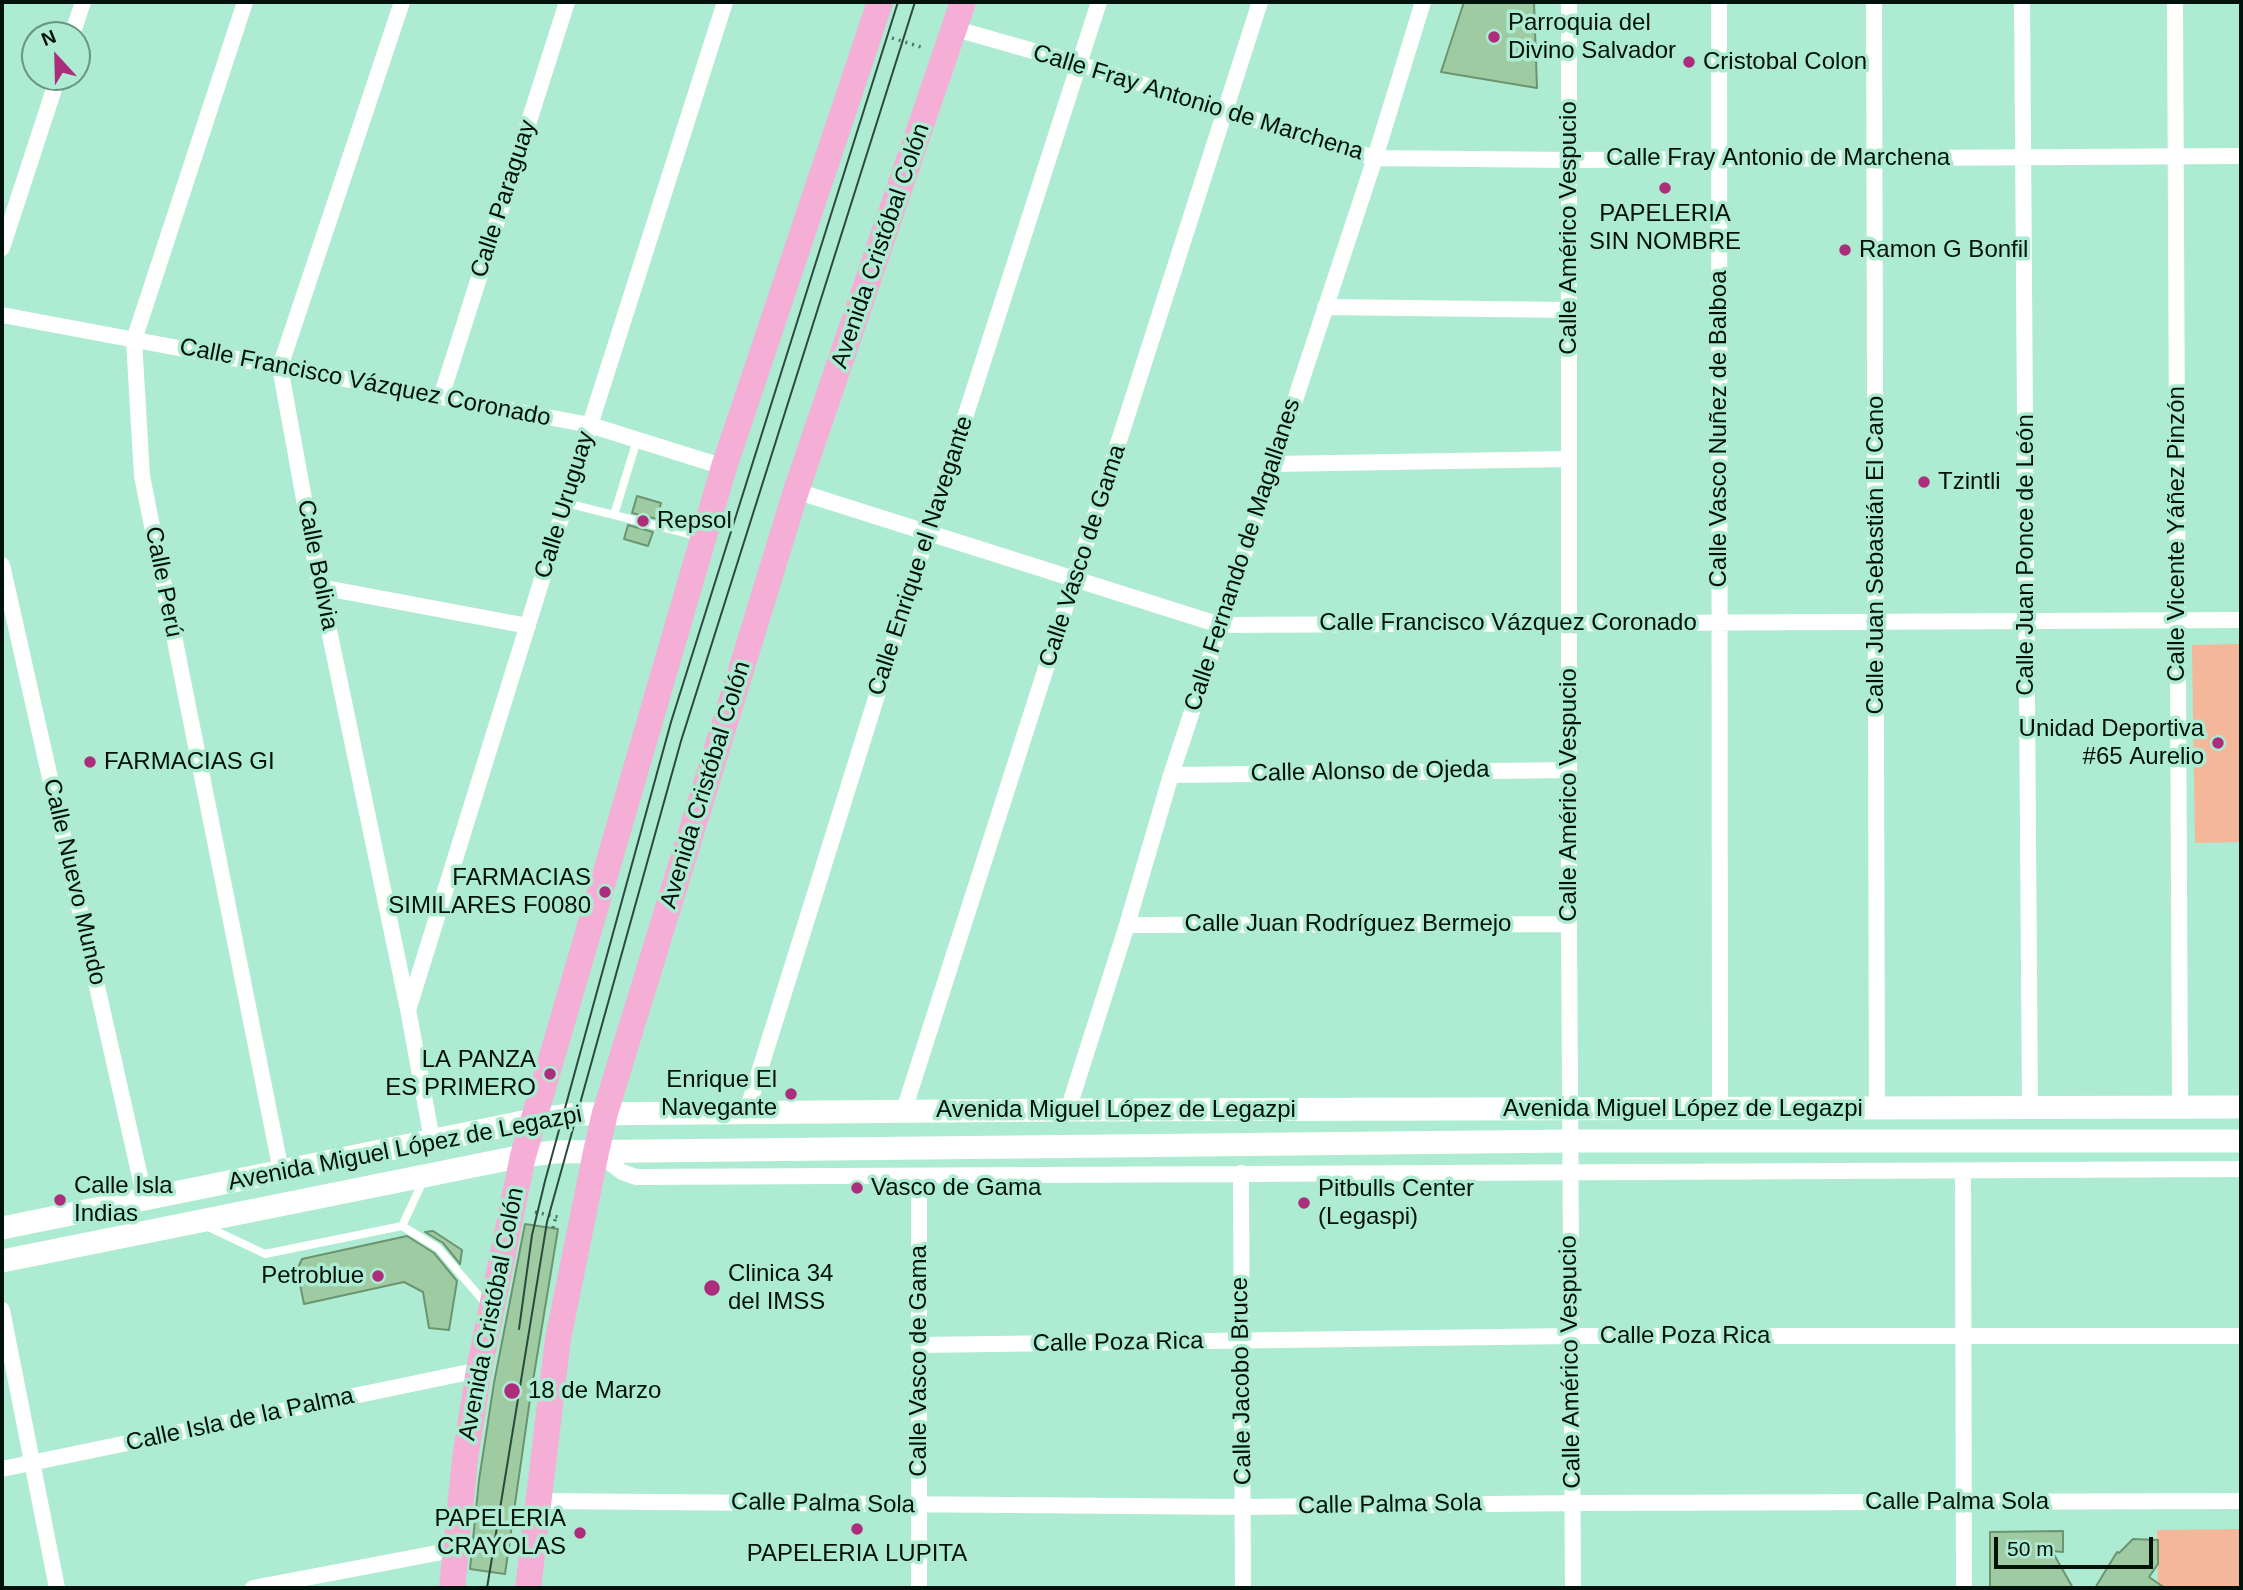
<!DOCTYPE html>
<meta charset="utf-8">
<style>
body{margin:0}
#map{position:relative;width:2243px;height:1590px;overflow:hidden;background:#adebd2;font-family:Arial,sans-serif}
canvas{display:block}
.frame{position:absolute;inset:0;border:4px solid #00120b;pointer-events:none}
.north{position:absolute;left:21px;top:21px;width:70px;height:70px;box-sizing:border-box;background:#adebd2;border:2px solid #689482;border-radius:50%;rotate:338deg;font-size:19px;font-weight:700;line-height:28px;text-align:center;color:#00120b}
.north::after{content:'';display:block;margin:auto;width:24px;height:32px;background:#ac2d7b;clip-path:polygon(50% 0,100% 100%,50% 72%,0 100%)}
.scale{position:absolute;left:1994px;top:1537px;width:159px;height:32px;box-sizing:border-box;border:4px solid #00120b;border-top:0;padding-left:9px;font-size:21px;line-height:24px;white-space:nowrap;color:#00120b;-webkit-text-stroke:5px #adebd2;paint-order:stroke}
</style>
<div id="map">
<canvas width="2243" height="1590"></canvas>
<div class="frame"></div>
<div class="north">N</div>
<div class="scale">50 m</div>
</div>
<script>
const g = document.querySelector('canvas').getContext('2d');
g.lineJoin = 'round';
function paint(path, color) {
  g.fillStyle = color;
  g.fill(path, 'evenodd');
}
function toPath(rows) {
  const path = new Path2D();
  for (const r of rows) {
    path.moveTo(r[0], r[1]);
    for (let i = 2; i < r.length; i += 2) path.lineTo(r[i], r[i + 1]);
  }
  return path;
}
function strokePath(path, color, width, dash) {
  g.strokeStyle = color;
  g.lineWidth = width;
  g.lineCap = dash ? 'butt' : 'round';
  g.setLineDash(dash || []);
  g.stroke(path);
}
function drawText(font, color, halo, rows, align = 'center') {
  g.font = font + ' Arial,sans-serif';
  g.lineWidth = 7;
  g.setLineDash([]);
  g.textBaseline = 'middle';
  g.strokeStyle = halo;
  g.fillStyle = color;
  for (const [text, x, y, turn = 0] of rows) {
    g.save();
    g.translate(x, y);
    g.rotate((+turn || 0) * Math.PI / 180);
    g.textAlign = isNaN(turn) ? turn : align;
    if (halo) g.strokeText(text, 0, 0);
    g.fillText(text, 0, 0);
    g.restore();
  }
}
const green = toPath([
 [2241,644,2241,842,2195,843,2192,645],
 [2241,1529,2241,1588,2158,1588,2157,1530]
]);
const building = toPath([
 [1464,2,1534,2,1537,88,1441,72,1464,2],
 [637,496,661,503,657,519,632,513,637,496],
 [628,525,653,532,648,546,624,539,628,525],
 [525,1224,558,1229,530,1399,505,1574,470,1569,479,1480,494,1383,525,1224],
 [433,1231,462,1250,460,1264,443,1243,425,1232,433,1231],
 [407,1236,434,1253,457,1281,449,1330,429,1328,423,1292,404,1282,304,1304,297,1270,302,1259,407,1236],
 [2063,1531,2063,1552,2052,1551,2073,1588,1990,1588,1990,1532,2063,1531],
 [2133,1539,2158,1540,2158,1564,2149,1577,2165,1588,2095,1588,2117,1552,2119,1553,2133,1539]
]);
const path = toPath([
 [892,38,924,48],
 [535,1212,558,1217],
 [553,1228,556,1216]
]);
const lane = toPath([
 [637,440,614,515,701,537],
 [566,503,614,515],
 [206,1226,265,1254,402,1226,424,1179],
 [402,1226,438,1248,486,1304]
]);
const street = toPath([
 [245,2,134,340,142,476,281,1171],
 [402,2,280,367,320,587,408,1009,432,1140],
 [1569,2,1569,924,1573,1588],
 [1719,2,1720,1109],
 [1874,2,1877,1108],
 [2022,2,2030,1108],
 [2175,2,2180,1108],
 [956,29,1079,64,1375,158,1570,160,2241,156],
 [72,35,83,2],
 [2,248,58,77],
 [1325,307,1569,310],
 [2,315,590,425,724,467],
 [441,397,567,2],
 [1273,464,1569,459],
 [796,491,1220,625,2241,620],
 [2,565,145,1199],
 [320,587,528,626],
 [1171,775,1568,770],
 [1127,925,1569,924],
 [409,1007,590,425,725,2],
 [904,1110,1260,2],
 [1068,1110,1127,925,1171,775,1375,158,1423,2],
 [747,1111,928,532,1099,2],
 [596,1152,622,1172,636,1177,2241,1169],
 [1963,1171,1964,1588],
 [1241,1173,1243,1588],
 [919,1176,919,1588],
 [2,1310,57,1588],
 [920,1345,1570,1336,2241,1336],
 [2,1469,479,1370],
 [539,1501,1243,1507,1573,1503,2241,1501],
 [253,1588,458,1549]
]);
const secondary = toPath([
 [2,1228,533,1120,578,1114,1068,1110,2241,1107],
 [2,1261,523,1156,554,1152,1569,1141,2241,1141]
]);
const primary = toPath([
 [452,1588,465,1459,479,1370,523,1156,724,467,880,2],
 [528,1588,558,1339,596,1152,605,1113,796,491,963,2]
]);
const tram = toPath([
 [519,1329,532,1235,545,1181,671,722,898,2],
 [487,1588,547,1222,681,741,915,2]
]);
const markers = [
 [1494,37,7,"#ac2d7b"],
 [1689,62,7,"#ac2d7b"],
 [1665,188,7,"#ac2d7b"],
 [1845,250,7,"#ac2d7b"],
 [1924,482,7,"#ac2d7b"],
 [643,521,7,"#ac2d7b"],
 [2218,743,7,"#ac2d7b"],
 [90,762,7,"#ac2d7b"],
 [605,892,7,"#ac2d7b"],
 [550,1074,7,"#ac2d7b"],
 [791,1094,7,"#ac2d7b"],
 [857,1188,7,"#ac2d7b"],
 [60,1200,7,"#ac2d7b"],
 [1304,1203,7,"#ac2d7b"],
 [378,1276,7,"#ac2d7b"],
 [712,1288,9,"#ac2d7b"],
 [512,1391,9,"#ac2d7b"],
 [857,1529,7,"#ac2d7b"],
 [580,1533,7,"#ac2d7b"]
];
const poiNames = [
 ["Parroquia del",1508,23],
 ["Divino Salvador",1508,51],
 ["Cristobal Colon",1703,62],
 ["PAPELERIA",1665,214,"center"],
 ["SIN NOMBRE",1665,242,"center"],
 ["Ramon G Bonfil",1859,250],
 ["Tzintli",1938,482],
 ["Repsol",657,521],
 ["Unidad Deportiva",2204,729,"right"],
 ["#65 Aurelio",2204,757,"right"],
 ["FARMACIAS GI",104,762],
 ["FARMACIAS",591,878,"right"],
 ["SIMILARES F0080",591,906,"right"],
 ["LA PANZA",536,1060,"right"],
 ["ES PRIMERO",536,1088,"right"],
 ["Enrique El",777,1080,"right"],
 ["Navegante",777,1108,"right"],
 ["Calle Isla",74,1186],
 ["Indias",74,1214],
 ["Vasco de Gama",871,1188],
 ["Pitbulls Center",1318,1189],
 ["(Legaspi)",1318,1217],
 ["Clinica 34",728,1274],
 ["del IMSS",728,1302],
 ["Petroblue",364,1276,"right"],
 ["18 de Marzo",528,1391],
 ["PAPELERIA",566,1519,"right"],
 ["CRAYOLAS",566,1547,"right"],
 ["PAPELERIA LUPITA",857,1554,"center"]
];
const streetNames = [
 ["Calle Fray Antonio de Marchena",1198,103,17],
 ["Calle Fray Antonio de Marchena",1778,158],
 ["Calle Paraguay",504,199,-72],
 ["Calle Américo Vespucio",1569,228,-90],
 ["Avenida Cristóbal Colón",881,246,-71],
 ["Calle Francisco Vázquez Coronado",365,383,11],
 ["Calle Vasco Nuñez de Balboa",1719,429,-90],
 ["Calle Uruguay",565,505,-73],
 ["Calle Vicente Yáñez Pinzón",2177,534,-90],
 ["Calle Fernando de Magallanes",1243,555,-72],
 ["Calle Juan Sebastián El Cano",1876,555,-90],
 ["Calle Juan Ponce de León",2026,555,-90],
 ["Calle Enrique el Navegante",921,556,-72],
 ["Calle Vasco de Gama",1083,556,-72],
 ["Calle Bolivia",317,565,79],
 ["Calle Perú",163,582,79],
 ["Calle Francisco Vázquez Coronado",1508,623],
 ["Calle Alonso de Ojeda",1370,772,-1],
 ["Avenida Cristóbal Colón",706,785,-73],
 ["Calle Américo Vespucio",1569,795,-90],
 ["Calle Nuevo Mundo",74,882,77],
 ["Calle Juan Rodríguez Bermejo",1348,924],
 ["Avenida Miguel López de Legazpi",1683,1109],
 ["Avenida Miguel López de Legazpi",1116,1110],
 ["Avenida Miguel López de Legazpi",405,1149,-11],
 ["Avenida Cristóbal Colón",492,1314,-79],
 ["Calle Poza Rica",1685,1336],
 ["Calle Poza Rica",1118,1343,-1],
 ["Calle Vasco de Gama",919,1361,-90],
 ["Calle Américo Vespucio",1571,1362,-91],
 ["Calle Jacobo Bruce",1242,1381,-91],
 ["Calle Isla de la Palma",240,1420,-12],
 ["Calle Palma Sola",1957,1502],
 ["Calle Palma Sola",823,1504,1],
 ["Calle Palma Sola",1390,1505,-1]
];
paint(green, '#f4b799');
paint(building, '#9fcba3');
strokePath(building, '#6b9570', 2);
strokePath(path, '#4f7565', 3.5, [2, 5]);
strokePath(lane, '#fff', 8);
strokePath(street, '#fff', 16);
strokePath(secondary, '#fff', 23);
strokePath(primary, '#f5afd6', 26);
strokePath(tram, '#2c493e', 2);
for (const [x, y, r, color] of markers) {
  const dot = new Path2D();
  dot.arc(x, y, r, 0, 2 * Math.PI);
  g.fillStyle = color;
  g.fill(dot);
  strokePath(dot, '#adebd2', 2.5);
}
drawText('24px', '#00120b', '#adebd2', poiNames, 'left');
drawText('24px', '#00120b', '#adebd2', streetNames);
</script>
